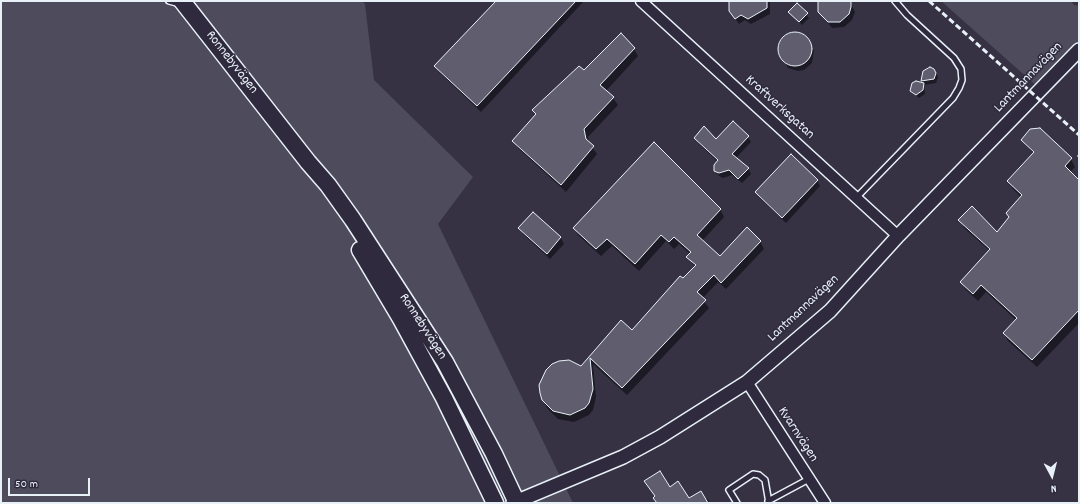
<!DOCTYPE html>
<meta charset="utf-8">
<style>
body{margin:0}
#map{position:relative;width:1080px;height:504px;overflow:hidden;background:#363244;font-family:Dekko,sans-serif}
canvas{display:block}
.frame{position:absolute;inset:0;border:2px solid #e8f1f8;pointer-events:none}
.north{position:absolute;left:1032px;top:456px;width:40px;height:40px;-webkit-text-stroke:3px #2f2a3d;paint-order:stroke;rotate:173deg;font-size:11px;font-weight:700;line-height:16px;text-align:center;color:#e8f1f8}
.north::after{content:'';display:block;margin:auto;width:14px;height:18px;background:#e8f1f8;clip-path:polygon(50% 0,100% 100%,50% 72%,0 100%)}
.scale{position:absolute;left:8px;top:478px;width:82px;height:18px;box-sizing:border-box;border:2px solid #e8f1f8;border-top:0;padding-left:5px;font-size:12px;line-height:14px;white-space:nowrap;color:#e8f1f8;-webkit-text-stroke:3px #2f2a3d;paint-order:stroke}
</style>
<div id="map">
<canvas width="1080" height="504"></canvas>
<div class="frame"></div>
<div class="north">N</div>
<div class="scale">50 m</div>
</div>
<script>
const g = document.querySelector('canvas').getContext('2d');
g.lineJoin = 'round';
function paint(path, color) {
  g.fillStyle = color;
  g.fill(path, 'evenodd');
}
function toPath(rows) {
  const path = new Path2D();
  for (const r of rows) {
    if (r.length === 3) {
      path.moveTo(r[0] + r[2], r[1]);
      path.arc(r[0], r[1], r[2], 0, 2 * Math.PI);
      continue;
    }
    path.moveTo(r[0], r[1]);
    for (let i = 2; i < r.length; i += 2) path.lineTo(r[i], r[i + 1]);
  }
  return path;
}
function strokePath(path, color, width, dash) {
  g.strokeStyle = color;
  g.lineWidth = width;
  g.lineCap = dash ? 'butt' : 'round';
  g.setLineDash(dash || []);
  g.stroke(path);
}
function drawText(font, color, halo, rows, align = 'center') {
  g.font = font + ' Dekko,sans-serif';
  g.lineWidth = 3;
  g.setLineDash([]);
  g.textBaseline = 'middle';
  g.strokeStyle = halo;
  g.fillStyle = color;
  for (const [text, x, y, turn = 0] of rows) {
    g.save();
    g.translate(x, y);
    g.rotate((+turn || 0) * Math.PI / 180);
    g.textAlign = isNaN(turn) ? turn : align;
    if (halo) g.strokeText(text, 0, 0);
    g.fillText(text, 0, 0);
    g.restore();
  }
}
const green = toPath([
 [1,1,362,1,365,4,374,80,473,177,438,224,573,503,1,503],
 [941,1,1071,1,1074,5,1079,6,1079,44,1039,88]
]);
const shadow = toPath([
 [497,1,584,1,481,112,439,72,436,66],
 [730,1,770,1,770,14,751,24,745,20,739,24,730,11],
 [819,1,850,1,855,12,852,20,844,27,832,28,819,12],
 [797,5,809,18,802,25,790,12],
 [795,33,803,35,814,50,812,63,804,70,798,71,788,68,779,52,780,40,789,34],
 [634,49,638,56,606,91,613,98,618,105,588,137,589,143,597,154,566,192,518,148,513,141,536,116,533,110,584,71],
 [934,70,938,77,936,83,924,85,925,94,919,98,911,91,923,83,922,81,924,72],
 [748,137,751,142,736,158,748,168,751,174,742,183,732,175,723,178,719,176,715,170,718,162,699,144,696,138,716,141],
 [1022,140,1071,159,1075,167,1070,172,1079,181,1079,323,1037,367,1008,341,1004,333,1016,320,986,292,978,301,966,290,961,282,990,251,964,228,960,220,997,233,1009,218,1007,213,1022,198,1013,189,1008,182,1034,154],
 [817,180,820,186,786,223,760,198,756,192],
 [720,209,724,217,702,241,720,258,760,241,764,249,726,289,718,282,702,299,709,308,627,395,593,364,596,397,593,410,589,415,574,422,558,419,547,408,543,400,581,367,621,322,632,332,695,267,688,257,690,254,679,244,674,249,666,241,639,271,612,246,601,256,578,235,574,228],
 [533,213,561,238,564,244,550,259,523,234,520,229],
 [646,481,670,488,689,500,708,499,710,503,659,503]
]);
const building = toPath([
 [496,1,576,1,477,106,434,66,496,1],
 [729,1,767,1,767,8,748,19,741,15,735,19,729,11,729,1],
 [818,1,851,1,851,7,849,14,840,22,828,22,818,12,818,1],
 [797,3,808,13,799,22,788,12,797,3],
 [795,49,17],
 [621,33,635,48,600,85,614,97,584,129,586,139,594,146,561,185,512,141,536,114,532,110,579,66,584,70,621,33],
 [930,67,934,69,936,73,934,79,921,81,923,71,930,67],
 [916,81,924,83,923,90,916,95,910,91,912,83,916,81],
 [733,121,749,136,732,154,749,168,738,179,729,170,719,173,714,171,714,165,718,160,694,138,704,126,716,139,733,121],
 [1040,128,1072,158,1065,166,1079,180,1079,310,1032,360,1003,333,1017,318,981,285,973,294,960,282,990,249,958,220,972,206,997,232,1009,217,1006,213,1022,195,1007,181,1034,152,1021,140,1030,129,1040,128],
 [654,142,721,209,697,235,720,256,747,227,761,241,721,283,714,275,697,292,706,300,622,388,590,358,593,389,589,403,585,408,570,415,553,411,542,400,540,393,539,385,546,370,552,364,559,361,569,360,581,366,621,320,632,330,680,276,683,278,696,265,686,257,691,252,674,237,669,242,661,235,635,264,607,239,596,249,573,228,654,142],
 [791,154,818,180,782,218,755,192,791,154],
 [533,212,561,237,547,254,518,228,533,212],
 [660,471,670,487,678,481,689,498,701,491,708,503,657,503,653,498,655,496,644,481,660,471]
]);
const service = toPath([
 [169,1,180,4],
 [856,198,953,98,959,88,962,80,961,69,954,58,907,15,895,1],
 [768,501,809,479],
 [737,503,729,490,753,474,759,475,765,480,769,503]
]);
const minor = toPath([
 [641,1,898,236],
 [747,382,825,503]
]);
const tertiary = toPath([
 [513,503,623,457,660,437,747,382,830,311,898,236,1079,50]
]);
const primary = toPath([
 [182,1,308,162,328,185,353,220,445,362,494,454,517,503],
 [360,250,401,319,444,398,495,503]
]);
const rail = toPath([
 [929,1,1079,135],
 [1078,155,1079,156]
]);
const streetNames = [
 ["Ronnebyvägen",231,63,52],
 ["Lantmannavägen",1029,78,-46],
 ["Kraftverksgatan",779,108,42],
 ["Lantmannavägen",804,309,-43],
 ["Ronnebyvägen",422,327,57],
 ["Kvarnvägen",797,435,57]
];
paint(green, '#4d4b5c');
paint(shadow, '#0007');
paint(building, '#605e6e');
strokePath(building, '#e8f1f8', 1);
strokePath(service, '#e8f1f8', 8);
strokePath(minor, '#e8f1f8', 13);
strokePath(tertiary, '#e8f1f8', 16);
strokePath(primary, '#e8f1f8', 19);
strokePath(service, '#2f2a3d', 5);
strokePath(minor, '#2f2a3d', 10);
strokePath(tertiary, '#2f2a3d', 13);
strokePath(primary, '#2f2a3d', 16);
strokePath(rail, '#e8f1f8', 3, [6, 3]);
drawText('14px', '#e8f1f8', '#2f2a3d', streetNames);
</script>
